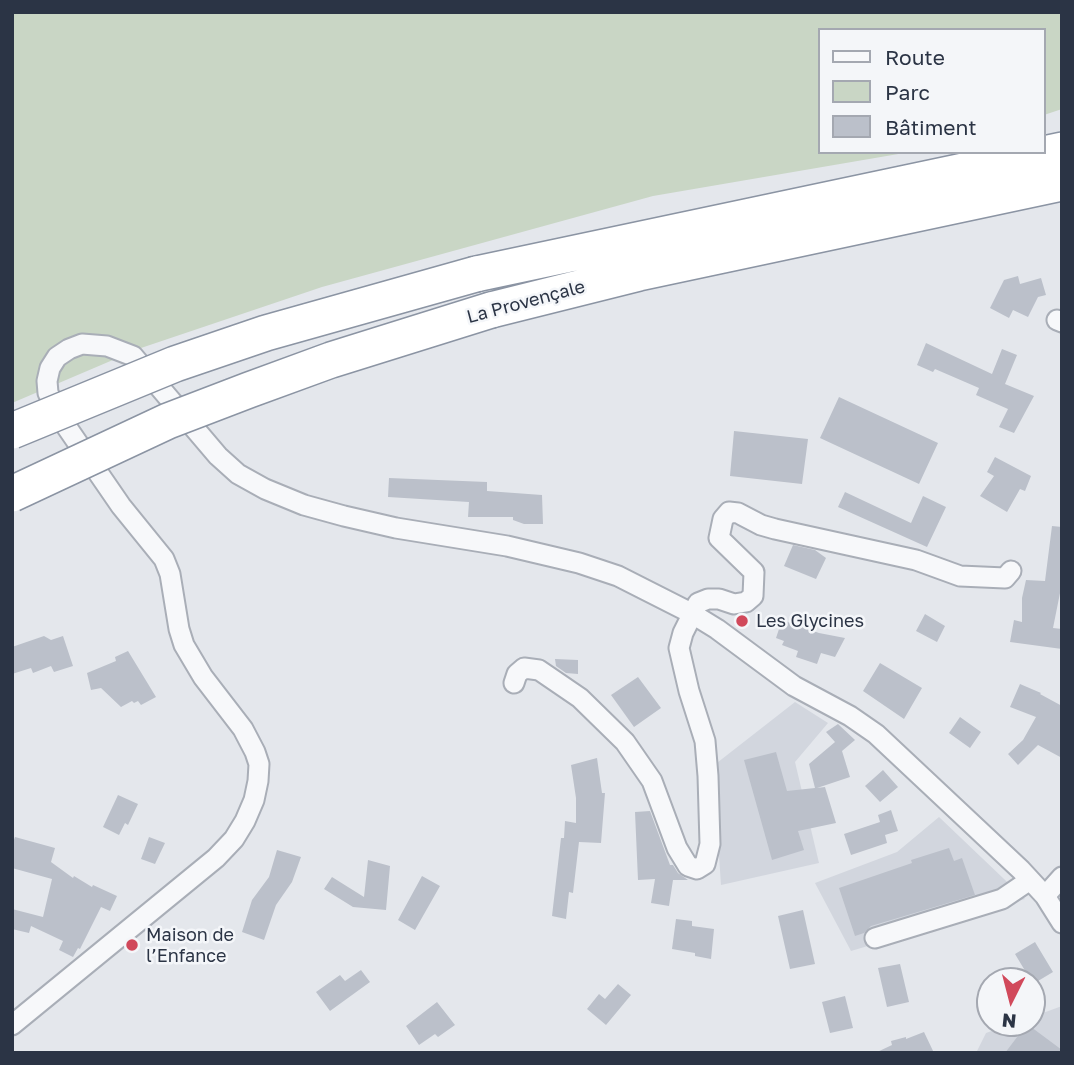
<!DOCTYPE html>
<meta charset="utf-8">
<style>
body{margin:0}
#map{position:relative;width:1074px;height:1065px;overflow:hidden;background:#e4e7ec;font-family:"Golos Text",sans-serif}
canvas{display:block}
.frame{position:absolute;inset:0;border:14px solid #2b3445;pointer-events:none}
.legend{position:absolute;left:818px;top:28px;width:228px;height:126px;box-sizing:border-box;background:#f4f6f9;border:2px solid #a4a8b1;margin:0;padding:9px 12px;list-style:none;font-size:21px;color:#2b3445}
.legend li{display:flex;align-items:center;gap:14px;height:35px}
.legend b{width:35px;border:2px solid #a4a8b1}
.north{position:absolute;left:976px;top:967px;width:70px;height:70px;box-sizing:border-box;background:#f4f6f9;border:2px solid #a4a8b1;border-radius:50%;rotate:186deg;font-size:19px;font-weight:700;line-height:28px;text-align:center;color:#2b3445}
.north::after{content:'';display:block;margin:auto;width:24px;height:32px;background:#d1495b;clip-path:polygon(50% 0,100% 100%,50% 72%,0 100%)}
</style>
<div id="map">
<canvas width="1074" height="1065"></canvas>
<div class="frame"></div>
<ul class="legend">
<li><b style="height:9px;background:#f7f8fa"></b>Route</li>
<li><b style="height:19px;background:#c9d6c5"></b>Parc</li>
<li><b style="height:19px;background:#bbc0ca"></b>Bâtiment</li>
</ul>
<div class="north">N</div>
</div>
<script>
const g = document.querySelector('canvas').getContext('2d');
g.lineJoin = 'round';
function paint(path, color) {
  g.fillStyle = color;
  g.fill(path, 'evenodd');
}
function toPath(rows) {
  const path = new Path2D();
  for (const r of rows) {
    path.moveTo(r[0], r[1]);
    for (let i = 2; i < r.length; i += 2) path.lineTo(r[i], r[i + 1]);
  }
  return path;
}
function strokePath(path, color, width, dash) {
  g.strokeStyle = color;
  g.lineWidth = width;
  g.lineCap = dash ? 'butt' : 'round';
  g.setLineDash(dash || []);
  g.stroke(path);
}
function drawText(font, color, halo, rows, align = 'center') {
  g.font = font + ' "Golos Text",sans-serif';
  g.lineWidth = 5;
  g.setLineDash([]);
  g.textBaseline = 'middle';
  g.strokeStyle = halo;
  g.fillStyle = color;
  for (const [text, x, y, turn = 0] of rows) {
    g.save();
    g.translate(x, y);
    g.rotate((+turn || 0) * Math.PI / 180);
    g.textAlign = isNaN(turn) ? turn : align;
    if (halo) g.strokeText(text, 0, 0);
    g.fillText(text, 0, 0);
    g.restore();
  }
}
const built = toPath([
 [795,702,828,723,795,762,819,863,721,885,713,766],
 [939,817,1025,899,851,951,815,883,897,852],
 [1062,1006,1062,1053,976,1053,986,1033,1014,1023,1032,1023,1032,1017]
]);
const green = toPath([
 [12,12,1062,12,1062,109,1044,115,1044,30,820,30,820,152,910,152,653,196,322,287,141,348,12,403]
]);
const building = toPath([
 [1018,276,1020,284,1041,278,1046,295,1038,297,1028,317,1013,310,1009,318,990,308,1004,280],
 [926,343,992,374,1002,349,1017,355,1005,384,1034,396,1014,433,999,427,1008,409,976,395,979,388,935,369,933,372,917,365],
 [839,397,938,443,919,484,820,438],
 [734,431,808,439,802,484,730,476],
 [995,457,1031,476,1025,491,1020,489,1007,512,980,496,994,476,987,472],
 [389,478,487,482,487,491,542,495,543,524,524,524,513,520,513,517,468,517,469,502,388,497],
 [845,492,911,523,923,496,946,507,927,547,838,507],
 [1052,526,1062,527,1062,583,1053,628,1062,629,1062,649,1010,642,1014,620,1022,622,1022,598,1026,580,1045,581],
 [793,545,815,550,826,558,816,579,784,566],
 [925,614,945,626,937,642,916,631],
 [782,620,819,633,845,638,835,657,821,653,817,664,796,657,798,651,782,645,784,641,776,638],
 [44,636,51,640,63,636,73,666,54,672,51,666,33,673,31,668,12,674,12,647],
 [128,651,156,697,141,705,138,701,134,703,132,701,121,707,101,688,91,690,87,673,116,661,115,657],
 [555,659,578,660,578,674,566,673,556,666],
 [880,663,922,688,904,719,863,691],
 [638,677,661,708,634,727,611,695],
 [1020,684,1041,693,1040,694,1062,706,1062,758,1038,745,1018,765,1008,754,1023,740,1036,717,1010,707],
 [960,717,981,732,970,748,949,733],
 [838,724,855,740,842,751,850,777,817,788,825,787,836,823,798,831,804,850,772,860,744,760,776,752,787,791,815,788,809,764,835,742,826,732],
 [597,758,602,793,605,793,601,843,579,842,573,893,569,892,566,919,552,916,561,838,564,838,565,821,576,823,576,798,571,765],
 [883,770,898,787,880,802,865,786],
 [118,795,138,804,128,825,125,823,119,835,103,827],
 [891,810,898,831,885,835,887,843,851,855,844,834,880,822,878,815],
 [650,811,670,865,673,865,678,873,688,880,673,880,669,906,651,903,655,879,638,880,635,812],
 [15,837,55,848,51,862,73,878,74,876,92,887,93,885,117,896,110,911,101,907,80,949,78,948,73,957,59,950,63,941,31,926,29,933,12,929,12,909,43,917,52,879,12,868,12,845],
 [149,837,165,843,155,864,141,859],
 [949,848,954,861,962,858,975,895,871,926,864,933,855,936,839,888,912,863,911,860],
 [277,850,301,857,292,882,276,905,264,940,242,932,252,900,269,877],
 [368,860,390,866,386,910,353,907,324,889,332,877,364,897],
 [422,876,440,886,415,930,398,920],
 [803,910,815,964,790,969,778,916],
 [676,919,692,921,692,926,714,929,711,959,695,956,695,953,672,949],
 [1035,942,1053,972,1033,984,1015,954],
 [900,964,909,1002,887,1007,878,968],
 [361,970,370,982,330,1011,316,992,340,975,345,981],
 [618,984,631,995,606,1025,587,1009,599,994,605,999],
 [845,996,853,1028,830,1033,822,1002],
 [437,1002,455,1025,438,1037,435,1034,419,1045,406,1026],
 [1027,1024,1062,1050,1062,1053,1005,1053],
 [924,1032,934,1053,875,1053,892,1045,891,1041,906,1037,906,1039]
]);
const street = toPath([
 [1057,320,1062,322],
 [514,683,517,674,524,668,539,670,580,698,625,742,652,781,677,848,688,866,697,869,705,864,710,844,708,776,705,741,689,691,679,648,683,633,698,603,708,599,719,599,734,604,746,602,753,596,754,572,719,538,723,519,729,512,738,513,761,525,775,529,916,560,960,576,1005,578,1011,571],
 [1045,896,1062,877],
 [875,938,1002,899,1030,880],
 [12,1025,216,858,234,839,245,821,254,800,258,781,259,764,255,752,243,729,203,677,184,645,179,629,170,574,164,559,121,506,66,426,48,393,47,381,50,368,57,357,69,349,82,344,107,346,133,356,218,456,238,474,265,489,304,505,344,516,396,528,507,546,579,563,618,576,691,613,717,629,794,686,850,716,876,734,1021,870,1045,896,1062,923]
]);
const highway = toPath([
 [476,274,1062,150],
 [491,310,639,273,1062,183]
]);
const highwayBridge = toPath([
 [12,431,175,364,266,333,476,274],
 [12,494,168,421,249,390,331,360,491,310]
]);
const markers = [
 [742,621,7,"#d1495b"],
 [132,945,7,"#d1495b"]
];
const streetNames = [
 ["La Provençale",526,302,-15]
];
const poiNames = [
 ["Les Glycines",756,621],
 ["Maison de",146,935],
 ["l’Enfance",146,956]
];
paint(built, '#d2d6de');
paint(green, '#c9d6c5');
paint(building, '#bbc0ca');
strokePath(street, '#a9aeb7', 23);
strokePath(highway, '#8b94a3', 38);
strokePath(street, '#f7f8fa', 19);
strokePath(highway, '#fff', 35);
strokePath(highwayBridge, '#8b94a3', 38, []);
strokePath(highwayBridge, '#fff', 35);
for (const [x, y, r, color] of markers) {
  const dot = new Path2D();
  dot.arc(x, y, r, 0, 2 * Math.PI);
  g.fillStyle = color;
  g.fill(dot);
  strokePath(dot, '#f4f6f9', 2.5);
}
drawText('18px', '#2b3445', '#f4f6f9', streetNames);
drawText('18px', '#2b3445', '#f4f6f9', poiNames, 'left');
</script>
